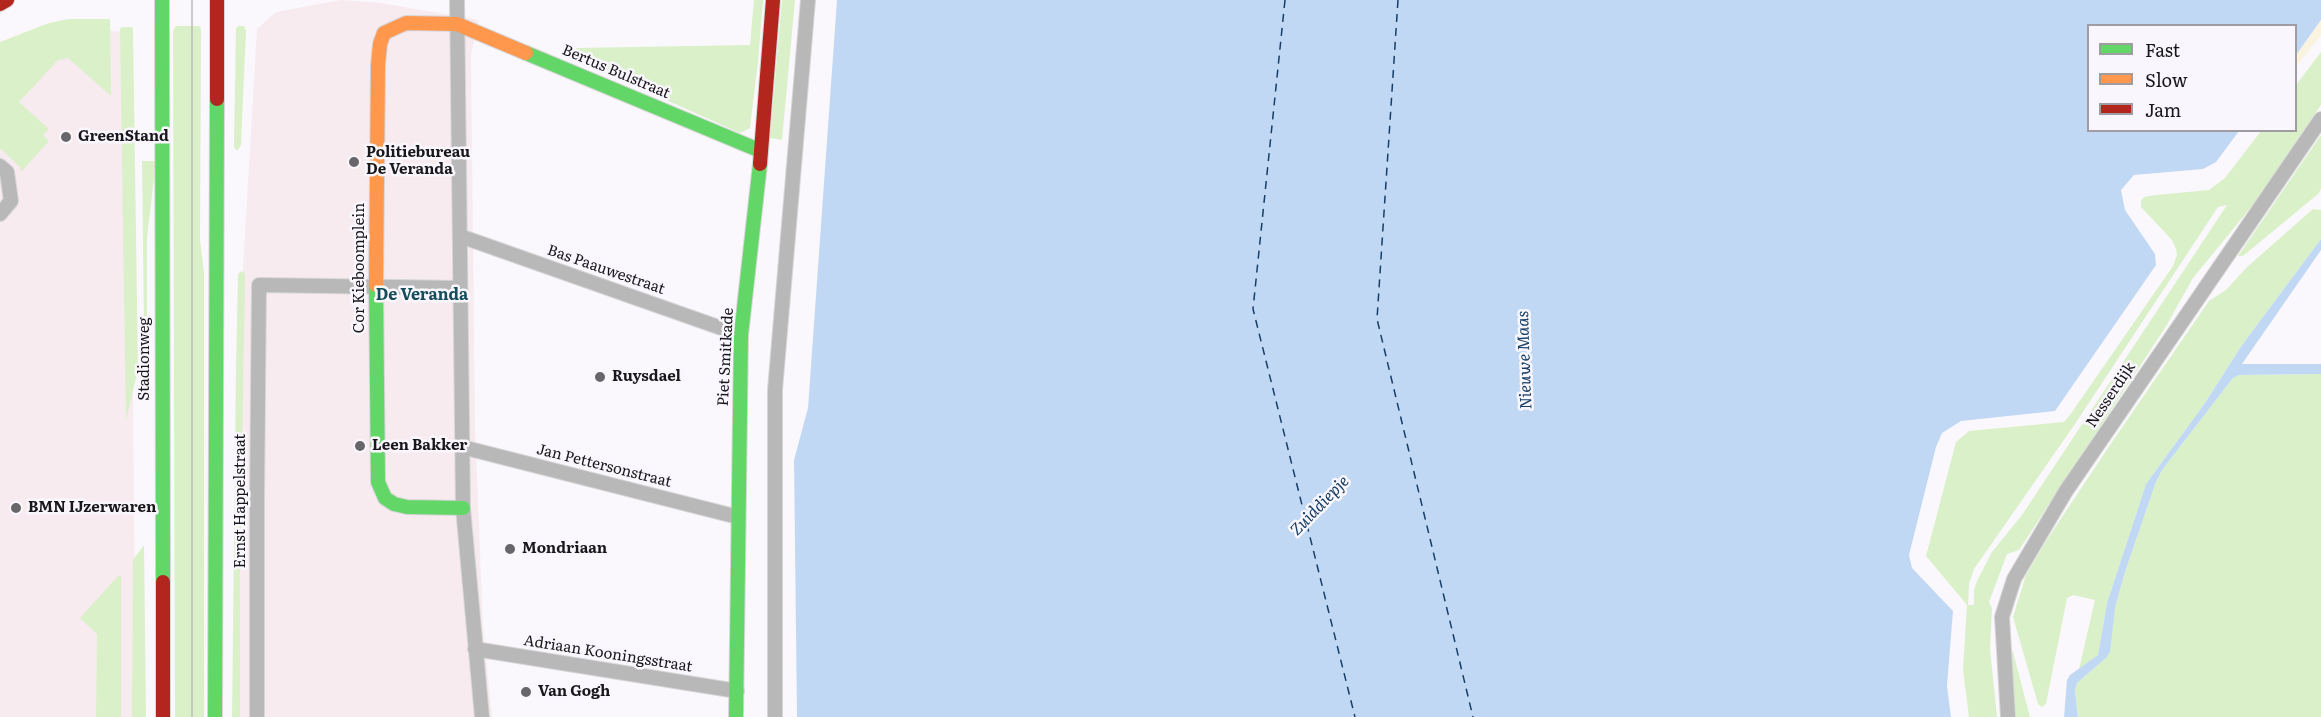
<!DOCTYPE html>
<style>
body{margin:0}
#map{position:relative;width:2321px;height:717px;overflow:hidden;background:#faf8fc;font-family:Literata,serif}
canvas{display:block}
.legend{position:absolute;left:2087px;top:24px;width:210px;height:108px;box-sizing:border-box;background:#f9f7fd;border:2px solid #9f9da2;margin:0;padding:8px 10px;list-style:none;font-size:18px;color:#181719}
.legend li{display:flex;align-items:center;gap:12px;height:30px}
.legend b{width:30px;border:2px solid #9f9da2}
</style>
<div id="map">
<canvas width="2321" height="717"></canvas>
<ul class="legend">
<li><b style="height:8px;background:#63d668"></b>Fast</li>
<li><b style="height:8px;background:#ff974d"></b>Slow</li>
<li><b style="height:8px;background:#b3261e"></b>Jam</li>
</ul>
</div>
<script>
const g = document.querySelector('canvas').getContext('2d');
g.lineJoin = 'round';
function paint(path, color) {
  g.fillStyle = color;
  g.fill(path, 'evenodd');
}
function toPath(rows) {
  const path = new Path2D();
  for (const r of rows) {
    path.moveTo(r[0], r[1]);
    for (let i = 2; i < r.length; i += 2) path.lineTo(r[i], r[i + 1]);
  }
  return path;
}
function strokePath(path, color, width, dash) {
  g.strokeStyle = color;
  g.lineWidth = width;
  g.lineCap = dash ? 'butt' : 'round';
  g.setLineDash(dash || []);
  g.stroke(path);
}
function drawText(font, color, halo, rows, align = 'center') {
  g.font = font + ' Literata,serif';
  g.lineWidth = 5;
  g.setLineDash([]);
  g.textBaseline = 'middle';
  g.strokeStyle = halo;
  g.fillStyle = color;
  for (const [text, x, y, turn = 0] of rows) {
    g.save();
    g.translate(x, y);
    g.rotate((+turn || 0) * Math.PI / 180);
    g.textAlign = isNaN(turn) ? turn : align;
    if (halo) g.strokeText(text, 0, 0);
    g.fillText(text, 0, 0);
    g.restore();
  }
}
const commercial = toPath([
 [341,0,381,3,479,20,471,55,475,426,483,626,492,717,235,717,235,644,243,267,257,29,276,12],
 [78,29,127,32,131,188,136,717,0,717,0,60]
]);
const green = toPath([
 [754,0,763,0,758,62,750,128,740,133,574,59,576,48,750,45],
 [782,0,795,0,782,140,770,138],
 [69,19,110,19,111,96,68,58,58,60,19,102,49,129,43,135,49,141,21,172,20,167,0,148,0,42,49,23],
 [176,26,199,26,201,29,200,240,204,273,204,717,175,717,173,30],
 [239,26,244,26,246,30,241,145,237,151,234,147,236,28],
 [122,27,132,27,133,30,138,370,126,420,120,29],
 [2321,52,2321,105,2256,201,2193,278,2165,328,2019,550,2007,554,1989,602,1992,608,1990,649,1997,717,1969,717,1963,670,1967,605,1926,556,1956,442,1969,431,2064,422,2070,415,2173,266,2177,255,2176,249,2172,240,2141,207,2141,201,2144,197,2156,195,2209,190,2225,178,2261,131,2296,130,2296,85],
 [2227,205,2022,515,1992,552,1977,581,1974,590,1974,605,1968,605,1969,584,1974,569,2075,424,2218,207],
 [2321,135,2321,189,2318,194,2243,256,2238,256],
 [142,161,156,161,147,237,147,332,144,328],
 [2313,209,2321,210,2321,239,2242,345,2205,403,2146,484,2107,603,2098,655,2079,669,2095,600,2073,595,2067,598,2046,704,2042,707,2038,704,2013,617,2026,575,2046,541,2112,442,2209,301,2226,290,2246,268],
 [242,271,245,274,240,575,240,717,232,717,236,368,238,274],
 [2321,374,2321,717,2078,717,2075,690,2077,683,2106,658,2115,608,2125,572,2156,482,2162,470,2233,378,2239,375],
 [144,545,146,717,132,717,133,560],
 [118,576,121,576,121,717,96,717,97,634,80,618],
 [2008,649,2013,652,2030,717,2016,717]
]);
const sand = toPath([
 [2321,20,2321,35,2296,67,2296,55]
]);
const water = toPath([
 [837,0,2321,0,2321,20,2296,55,2296,26,2088,26,2088,130,2239,131,2216,162,2203,169,2134,175,2121,190,2125,210,2155,254,2156,265,2055,411,1961,421,1942,433,1936,447,1909,555,1912,568,1953,611,1947,686,1951,717,797,717,794,460,808,408],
 [2321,239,2321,250,2242,364,2321,364,2321,374,2239,375,2233,378,2162,470,2156,482,2125,572,2115,608,2110,652,2106,658,2077,683,2075,690,2078,717,2064,717,2067,680,2070,675,2098,655,2107,603,2146,484,2205,403,2242,345]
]);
const ferry = toPath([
 [1285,0,1253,309,1355,717],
 [1398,0,1377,319,1473,717]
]);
const street = toPath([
 [457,0,463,508,482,717],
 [0,166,7,172,11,201,0,214],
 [460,236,741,335],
 [462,447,738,517],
 [475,649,737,691],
 [257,717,257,500,259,285,460,288],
 [775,717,775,390,808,0],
 [2008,717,2002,617,2014,579,2066,491,2321,119]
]);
const fast = toPath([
 [162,0,163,582],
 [526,53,761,151],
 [376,285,378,482,385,498,394,504,407,507,463,508],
 [215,717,217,99],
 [736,717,741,335,760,164]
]);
const slow = toPath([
 [376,285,378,65,380,44,384,33,406,23,457,24,526,53]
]);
const jam = toPath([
 [0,4,7,0],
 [217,99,217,0],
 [760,164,773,0],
 [163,582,163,717]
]);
const tram = toPath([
 [192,0,192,717]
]);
const markers = [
 [66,137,6,"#676668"],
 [354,162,6,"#676668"],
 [600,377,6,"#676668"],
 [360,446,6,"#676668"],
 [16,508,6,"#676668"],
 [510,549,6,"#676668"],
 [526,692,6,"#676668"]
];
const streetNames = [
 ["Bertus Bulstraat",616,72,23],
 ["Cor Kieboomplein",360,268,-90],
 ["Bas Paauwestraat",606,270,19],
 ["Piet Smitkade",726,357,-87],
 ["Stadionweg",145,359,-90],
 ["Nesserdijk",2111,395,-56],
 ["Jan Pettersonstraat",604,466,14],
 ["Ernst Happelstraat",241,501,-90],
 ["Adriaan Kooningsstraat",608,654,9]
];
const poiNames = [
 ["GreenStand",78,137],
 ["Politiebureau",366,153],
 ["De Veranda",366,170],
 ["Ruysdael",612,377],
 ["Leen Bakker",372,446],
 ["BMN IJzerwaren",28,508],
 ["Mondriaan",522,549],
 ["Van Gogh",538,692]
];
const neighbourhoodNames = [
 ["De Veranda",422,295]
];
const waterNames = [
 ["Nieuwe Maas",1525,360,-92],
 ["Zuiddiepje",1320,506,-46]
];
paint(commercial, '#f7ebef');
paint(green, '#daf0c8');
paint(sand, '#f9f3e0');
paint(water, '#c1d8f5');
strokePath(ferry, '#163e67', 1.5, [8, 6]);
strokePath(street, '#d6d5d7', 16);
strokePath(fast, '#d6d5d7', 16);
strokePath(slow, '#d6d5d7', 16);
strokePath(jam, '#d6d5d7', 16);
strokePath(street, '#b9b8b8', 14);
strokePath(fast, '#63d668', 14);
strokePath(slow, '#ff974d', 14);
strokePath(jam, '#b3261e', 14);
strokePath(tram, '#bdbcbc', 1.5);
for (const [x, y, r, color] of markers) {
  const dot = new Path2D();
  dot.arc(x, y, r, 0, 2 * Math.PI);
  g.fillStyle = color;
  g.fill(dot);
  strokePath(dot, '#f9f7fd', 2);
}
drawText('15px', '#181719', '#f9f7fd', streetNames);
drawText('bold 15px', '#181719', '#f9f7fd', poiNames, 'left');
drawText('bold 16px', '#144c59', '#f9f7fd', neighbourhoodNames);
drawText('italic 16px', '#163e67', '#f9f7fd', waterNames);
</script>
